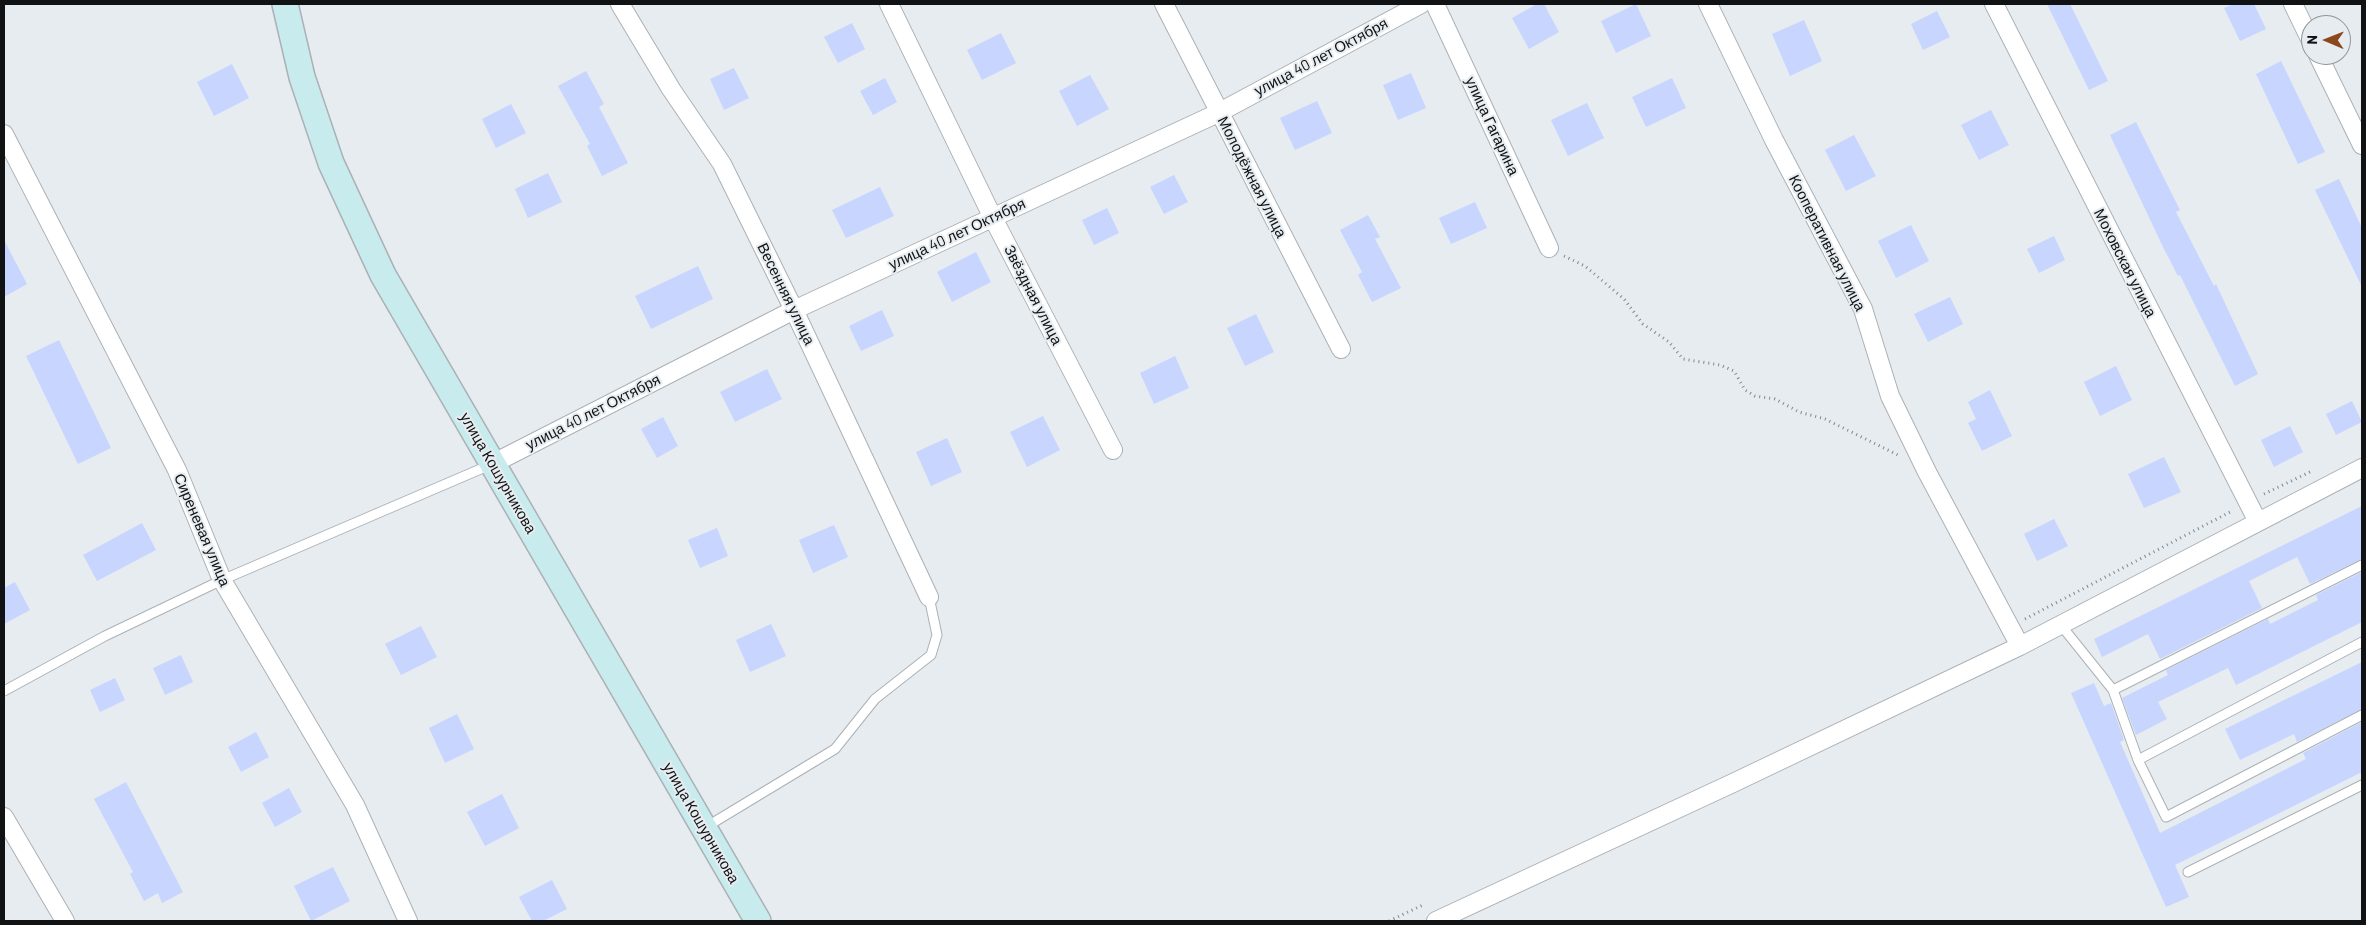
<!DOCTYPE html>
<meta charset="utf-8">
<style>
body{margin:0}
#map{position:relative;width:2366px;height:925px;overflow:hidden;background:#e6ecf0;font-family:Barlow,sans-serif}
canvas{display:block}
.frame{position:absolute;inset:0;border:5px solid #101214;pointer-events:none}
.north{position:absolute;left:2301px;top:15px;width:50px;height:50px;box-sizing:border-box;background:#e6ecf0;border:1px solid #909598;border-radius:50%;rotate:271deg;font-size:14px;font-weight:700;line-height:20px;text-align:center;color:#101214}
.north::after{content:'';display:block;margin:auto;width:18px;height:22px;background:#8c471d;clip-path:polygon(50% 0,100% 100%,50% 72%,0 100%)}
</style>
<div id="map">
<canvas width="2366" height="925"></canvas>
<div class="frame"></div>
<div class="north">N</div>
</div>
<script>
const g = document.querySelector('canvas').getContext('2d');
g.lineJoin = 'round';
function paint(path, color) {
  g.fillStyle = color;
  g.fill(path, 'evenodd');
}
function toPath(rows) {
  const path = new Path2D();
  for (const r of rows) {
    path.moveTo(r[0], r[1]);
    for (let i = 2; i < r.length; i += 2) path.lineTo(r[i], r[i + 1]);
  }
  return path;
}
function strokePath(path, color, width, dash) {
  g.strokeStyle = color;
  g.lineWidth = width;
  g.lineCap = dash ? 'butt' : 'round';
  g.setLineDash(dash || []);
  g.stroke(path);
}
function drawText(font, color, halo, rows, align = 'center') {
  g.font = font + ' Barlow,sans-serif';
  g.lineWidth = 4;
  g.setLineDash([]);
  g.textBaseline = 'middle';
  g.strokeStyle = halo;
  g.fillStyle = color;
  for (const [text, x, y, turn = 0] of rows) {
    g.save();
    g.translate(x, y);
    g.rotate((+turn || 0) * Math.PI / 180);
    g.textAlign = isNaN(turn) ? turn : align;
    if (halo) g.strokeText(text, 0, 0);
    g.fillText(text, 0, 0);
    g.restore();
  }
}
const building = toPath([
 [1537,4,1544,4,1559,32,1529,49,1512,18],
 [1636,4,1651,36,1616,53,1601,21],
 [2047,4,2070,4,2108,81,2089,90],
 [2234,4,2254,4,2266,29,2240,41,2224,8],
 [1937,11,1950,37,1923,50,1911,24],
 [1804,20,1822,61,1790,76,1772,34],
 [852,23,865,49,838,63,824,37],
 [1001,33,1016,63,982,80,967,50],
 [2281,61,2325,152,2298,164,2256,74],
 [232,64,249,98,214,116,197,82],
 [734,68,749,98,724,110,710,79],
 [586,71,604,104,599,107,628,163,602,176,587,146,590,144,558,86],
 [1411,73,1426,108,1398,120,1383,85],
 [1090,75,1109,109,1077,126,1059,91],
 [885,78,897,102,873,115,860,91],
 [1672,78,1686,108,1646,127,1632,97],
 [1317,101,1332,133,1295,150,1280,118],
 [1587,103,1604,138,1568,156,1551,120],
 [511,104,526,133,496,148,482,119],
 [1991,110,2009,145,1979,160,1961,125],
 [2136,122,2180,210,2176,212,2214,286,2216,284,2258,374,2235,386,2180,275,2178,276,2163,247,2110,135],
 [1854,135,1876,176,1846,191,1825,150],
 [548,173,562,202,528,218,515,189],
 [1174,175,1188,202,1164,214,1150,187],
 [2339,179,2362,228,2362,287,2315,190],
 [880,187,894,216,846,238,832,210],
 [1475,202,1487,228,1451,244,1439,218],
 [1107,208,1119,233,1094,245,1082,220],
 [1368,215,1380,237,1375,239,1401,288,1372,302,1358,275,1362,272,1340,230],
 [1911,225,1929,261,1896,278,1878,241],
 [2054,236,2065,260,2039,273,2027,249],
 [4,240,27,284,4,297],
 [976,252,991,282,952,302,937,272],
 [698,266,713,299,651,329,635,296],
 [1950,297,1963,324,1928,342,1914,314],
 [882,310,894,336,861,351,849,326],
 [1256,314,1274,352,1245,366,1227,328],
 [59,340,111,448,78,464,26,356],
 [1175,356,1189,388,1154,404,1140,373],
 [2116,366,2132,400,2100,416,2084,382],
 [767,369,782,399,735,422,720,392],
 [1990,390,2012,436,1982,451,1968,423,1976,419,1968,402],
 [2352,401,2362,422,2336,435,2326,414],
 [1043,416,1060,450,1027,467,1010,432],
 [663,417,678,446,657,458,641,429],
 [2290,426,2303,452,2274,467,2261,440],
 [947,438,962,472,931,486,916,452],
 [2164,457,2181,492,2144,508,2128,474],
 [2362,506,2362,559,2310,584,2297,557,2249,581,2262,608,2160,659,2148,634,2102,657,2094,639],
 [2054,519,2068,546,2037,561,2024,534],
 [142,523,156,550,97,581,83,555],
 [834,525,848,557,813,573,799,540],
 [717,528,728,556,700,568,688,540],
 [2362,572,2362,622,2236,685,2228,668,2158,702,2167,719,2136,735,2122,698,2168,675,2166,670,2268,619,2270,624,2318,600,2316,595],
 [15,582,30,610,4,624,4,588],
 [771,624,786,656,750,672,736,640],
 [421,626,437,657,401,675,385,644],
 [181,655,193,682,165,695,153,668],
 [2362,662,2362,709,2297,742,2294,734,2240,760,2225,729],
 [115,678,125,700,100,712,90,690],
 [2094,683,2104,706,2111,703,2124,740,2120,742,2160,833,2306,759,2303,753,2362,722,2362,772,2175,865,2189,897,2166,907,2071,693],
 [457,714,474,749,445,763,429,728],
 [256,732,269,757,241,772,228,747],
 [126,782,183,892,162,903,158,893,144,901,130,874,133,872,94,799],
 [289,788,302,812,275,827,262,803],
 [502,794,519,828,485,846,467,812],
 [333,867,350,901,311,921,294,886],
 [552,880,567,909,543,921,532,921,519,897]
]);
const path = toPath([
 [1564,256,1585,266,1624,299,1643,324,1669,342,1683,359,1720,365,1734,371,1745,390,1755,396,1775,399,1799,412,1825,419,1898,455],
 [2264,494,2312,471],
 [2025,619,2232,511],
 [1389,921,1425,904]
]);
const service = toPath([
 [2060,624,2113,690,2138,760,2166,817,2362,715],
 [2113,690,2362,565],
 [4,691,105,636,222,580,490,465],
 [2138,760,2362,642],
 [706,827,835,749,875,699,931,655,937,635,929,597],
 [2188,872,2362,785]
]);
const minor = toPath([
 [620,4,671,89,722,164,794,310,929,597],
 [889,4,993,218,1113,450],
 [1164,4,1341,349],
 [1435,4,1549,248],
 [1708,4,1774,140,1863,309,1890,396,1927,472,2020,646],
 [1994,4,2258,522],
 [2293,4,2311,41],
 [2318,55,2362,145],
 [4,134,177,470,222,580,355,805,408,921],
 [492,464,794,310,1218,113,1421,4],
 [4,817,65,921],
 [1436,921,1733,783,2020,646,2362,468]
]);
const secondary = toPath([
 [285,4,302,77,331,163,383,275,758,921]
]);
const streetNames = [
 ["улица 40 лет Октября",1321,57,-28],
 ["улица Гагарина",1492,126,65],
 ["Молодёжная улица",1252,177,63],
 ["улица 40 лет Октября",957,234,-25],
 ["Кооперативная улица",1827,243,63],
 ["Моховская улица",2125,263,63],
 ["Весенняя улица",786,294,64],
 ["Звёздная улица",1033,295,63],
 ["улица 40 лет Октября",593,412,-27],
 ["улица Кошурникова",498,473,60],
 ["Сиреневая улица",202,530,67],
 ["улица Кошурникова",701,823,60]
];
paint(building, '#c7d5ff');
strokePath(service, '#abb1b5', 11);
strokePath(minor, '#abb1b5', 20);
strokePath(secondary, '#abb1b5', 28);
strokePath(path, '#83878a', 3, [1, 4]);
strokePath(service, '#fff', 9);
strokePath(minor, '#fff', 18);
strokePath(secondary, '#c8ebee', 25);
drawText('15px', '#101214', '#e6ecf0', streetNames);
</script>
